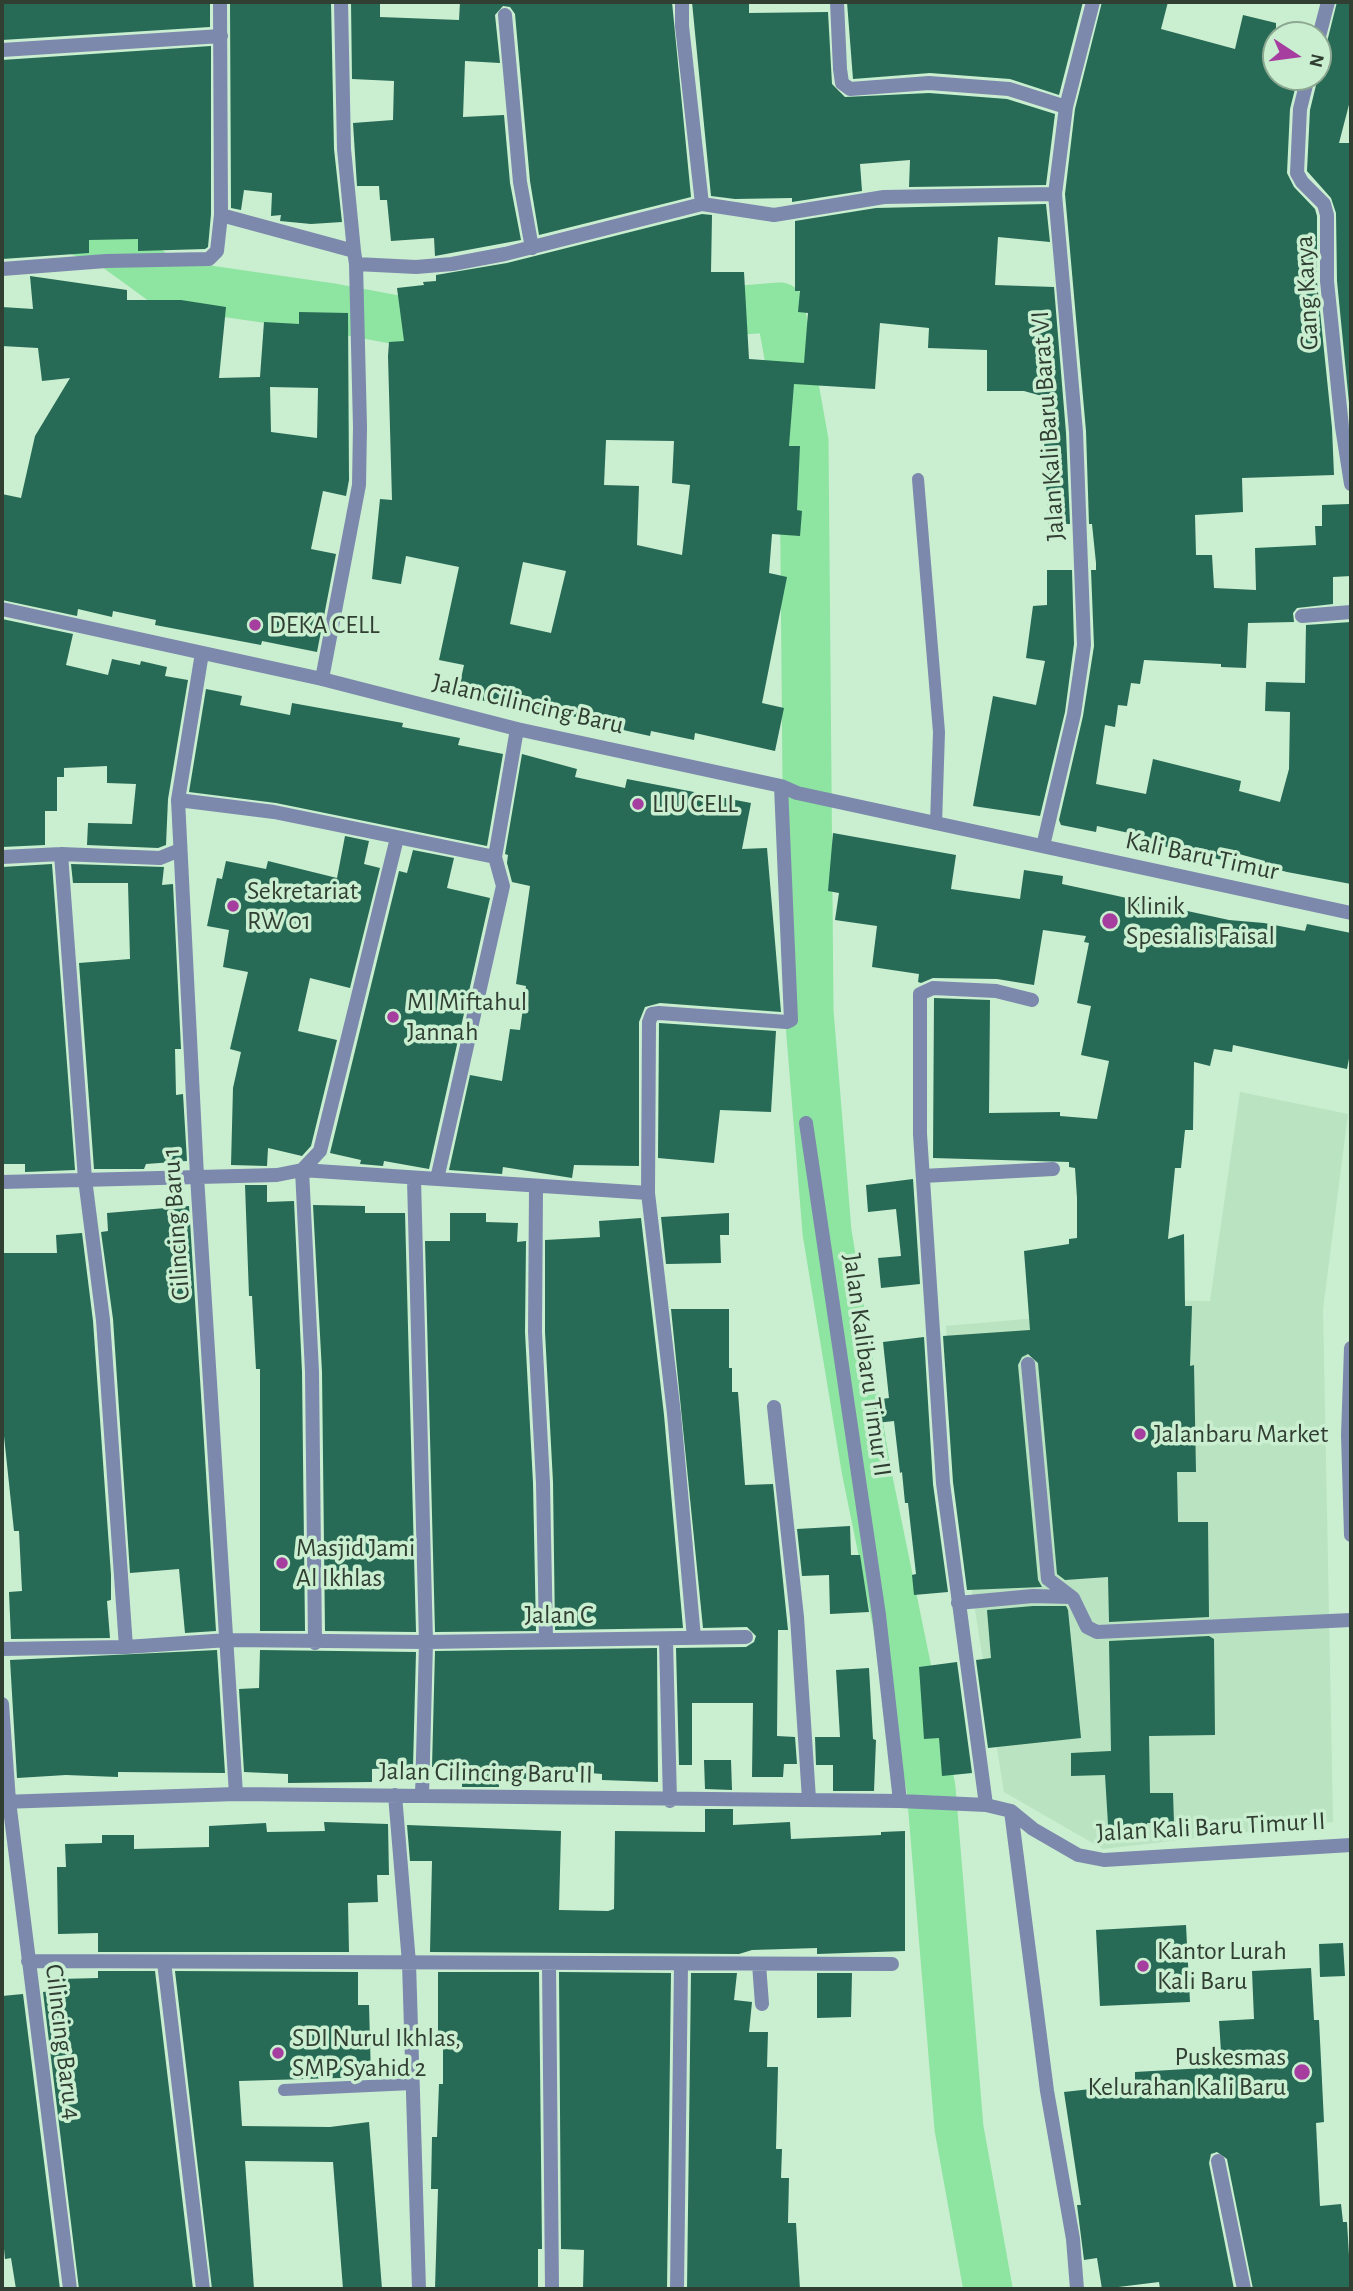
<!DOCTYPE html>
<style>
body{margin:0}
#map{position:relative;width:1353px;height:2291px;overflow:hidden;background:#caeed0;font-family:"Alegreya Sans",sans-serif}
canvas{display:block}
.frame{position:absolute;inset:0;border:4px solid #313f33;pointer-events:none}
.north{position:absolute;left:1262px;top:21px;width:70px;height:70px;box-sizing:border-box;background:#caeed0;border:2px solid #8da891;border-radius:50%;rotate:103deg;font-size:19px;font-weight:700;line-height:28px;text-align:center;color:#313f33}
.north::after{content:'';display:block;margin:auto;width:24px;height:32px;background:#a63ea0;clip-path:polygon(50% 0,100% 100%,50% 72%,0 100%)}
</style>
<div id="map">
<canvas width="1353" height="2291"></canvas>
<div class="frame"></div>
<div class="north">N</div>
</div>
<script>
const g = document.querySelector('canvas').getContext('2d');
g.lineJoin = 'round';
function paint(path, color) {
  g.fillStyle = color;
  g.fill(path, 'evenodd');
}
function toPath(rows) {
  const path = new Path2D();
  for (const r of rows) {
    path.moveTo(r[0], r[1]);
    for (let i = 2; i < r.length; i += 2) path.lineTo(r[i], r[i + 1]);
  }
  return path;
}
function strokePath(path, color, width, dash) {
  g.strokeStyle = color;
  g.lineWidth = width;
  g.lineCap = dash ? 'butt' : 'round';
  g.setLineDash(dash || []);
  g.stroke(path);
}
function drawText(font, color, halo, rows, align = 'center') {
  g.font = font + ' "Alegreya Sans",sans-serif';
  g.lineWidth = 7;
  g.setLineDash([]);
  g.textBaseline = 'middle';
  g.strokeStyle = halo;
  g.fillStyle = color;
  for (const [text, x, y, turn = 0] of rows) {
    g.save();
    g.translate(x, y);
    g.rotate((+turn || 0) * Math.PI / 180);
    g.textAlign = isNaN(turn) ? turn : align;
    if (halo) g.strokeText(text, 0, 0);
    g.fillText(text, 0, 0);
    g.restore();
  }
}
const built = toPath([
 [1240,1092,1348,1114,1323,1309,1333,1822,1103,1849,1004,1792,964,1541,946,1326,1093,1313,1099,1300,1210,1301]
]);
const river = toPath([
 [2,205,108,241,167,284,333,308,456,331,468,330],
 [680,315,780,307,804,441,809,1011,827,1232,866,1469,931,1788,959,2128,988,2289]
]);
const building = toPath([
 [2,2,210,2,210,27,2,40],
 [230,2,331,2,334,149,342,222,311,224,280,221,281,215,271,216,272,193,244,190,241,210,231,208],
 [351,2,380,2,380,17,459,20,460,2,672,2,691,197,539,235,530,181,515,14,510,7,503,6,495,15,500,63,465,61,463,117,504,115,510,183,521,240,435,256,434,238,391,241,387,200,380,200,379,186,357,186,353,123,393,120,394,81,352,79],
 [692,2,749,2,749,13,828,12,832,84,845,97,929,93,1007,99,1055,114,1046,185,909,187,910,160,860,164,862,191,792,202,792,198,735,199,711,196],
 [847,2,1083,2,1059,95,1010,79,930,73,853,79],
 [1102,2,1168,2,1161,29,1235,49,1243,15,1276,23,1276,77,1298,77,1290,109,1287,173,1294,187,1315,209,1317,216,1317,282,1332,428,1334,475,1242,478,1243,512,1195,515,1196,555,1212,555,1214,588,1256,590,1255,548,1316,545,1315,526,1322,526,1322,505,1349,504,1351,576,1333,577,1333,604,1297,608,1293,613,1294,622,1248,623,1246,668,1221,667,1221,664,1144,660,1140,684,1131,683,1127,706,1118,705,1115,727,1105,725,1096,784,1146,794,1153,759,1241,781,1239,791,1280,802,1289,769,1290,712,1265,711,1266,682,1305,683,1306,625,1351,622,1351,884,1287,872,1264,866,1265,861,1224,850,1222,860,1136,840,1138,835,1097,826,1096,832,1061,825,1059,820,1083,716,1094,646,1091,570,1096,570,1096,563,1092,524,1089,524,1086,431,1065,194,1075,109],
 [1337,2,1351,2,1351,97,1339,143,1351,143,1351,423,1337,281,1336,213,1331,198,1307,171,1310,110,1318,77,1318,49,1327,42],
 [211,46,211,214,208,247,205,249,138,251,138,239,89,240,89,253,2,259,2,60],
 [1046,204,1050,242,998,237,995,285,1054,287,1066,433,1070,524,1048,524,1042,396,1024,391,987,391,987,350,928,348,929,328,880,323,875,389,794,384,789,446,800,446,797,510,802,511,800,536,772,534,769,573,787,577,762,703,784,708,775,751,695,733,694,740,651,731,650,736,614,728,615,724,479,700,480,696,458,692,464,665,439,660,459,567,406,556,401,584,372,579,380,499,392,500,388,356,389,342,404,341,397,288,424,285,423,282,436,281,436,275,507,263,702,214,712,215,711,272,744,272,749,359,804,363,808,313,798,312,800,291,795,291,795,221,876,208],
 [606,440,674,441,672,483,690,485,682,555,637,545,639,486,604,485],
 [523,562,566,571,551,633,510,624],
 [30,276,127,290,127,300,181,300,226,307,219,378,260,377,264,322,299,324,299,312,348,313,349,480,346,496,323,491,311,549,336,554,317,652,262,641,261,645,155,625,156,620,113,611,112,617,78,609,77,616,2,600,2,494,21,498,35,436,70,378,42,381,38,348,2,346,2,307,33,309],
 [270,387,318,388,317,438,271,432],
 [1047,570,1072,570,1074,644,1065,712,1040,816,973,806,993,696,1036,705,1045,661,1026,658,1033,606,1047,605],
 [2,619,73,634,66,665,108,675,112,659,140,665,141,661,167,667,165,676,188,680,168,799,166,845,158,848,87,845,88,823,132,824,136,784,107,783,107,766,64,768,64,777,57,777,57,811,45,811,45,845,2,847],
 [206,689,242,696,240,705,290,715,292,703,403,723,402,727,460,738,458,745,503,754,487,846,276,803,189,792],
 [522,754,577,769,575,777,625,788,627,779,751,803,742,849,767,848,781,1012,660,1003,645,1007,639,1022,639,1166,574,1165,572,1178,503,1167,502,1174,449,1170,470,1075,502,1081,510,1029,520,1030,526,986,516,984,530,886,512,882,507,863,508,855,505,854],
 [833,833,956,855,951,889,1020,899,1024,870,1063,876,1062,884,1229,920,1264,923,1305,931,1307,924,1351,933,1351,1048,1347,1069,1233,1045,1232,1052,1214,1049,1210,1066,1194,1062,1193,1130,1185,1130,1181,1168,1175,1168,1168,1239,1184,1234,1185,1306,1192,1306,1190,1366,1194,1365,1196,1472,1177,1472,1178,1522,1208,1522,1209,1617,1109,1622,1108,1577,1065,1580,1057,1574,1038,1363,1028,1354,1022,1357,1018,1365,1038,1580,1042,1587,967,1590,953,1482,943,1336,1030,1330,1024,1251,1069,1244,1069,1239,1077,1238,1077,1198,1075,1168,1069,1167,1069,1162,933,1158,934,998,990,1000,989,1113,1060,1112,1060,1116,1097,1119,1109,1061,1081,1055,1091,1006,1077,1003,1089,943,1084,942,1086,936,1043,930,1034,985,997,979,933,978,921,983,918,982,919,974,872,967,877,926,835,920,839,893,828,891],
 [345,836,369,841,364,864,380,868,350,988,310,978,298,1031,337,1040,311,1146,302,1156,268,1148,267,1166,231,1165,233,1088,241,1052,230,1049,248,972,223,967,229,930,207,926,217,878,222,879,226,861,266,869,268,861,337,878],
 [413,850,454,858,447,888,490,898,429,1169,384,1161,383,1166,360,1164,361,1160,330,1153,399,871,407,873],
 [52,864,75,1170,25,1172,25,1164,2,1164,2,867],
 [71,864,164,867,162,885,173,884,181,1049,175,1049,176,1095,183,1094,187,1161,146,1164,144,1169,94,1169,79,963,130,959,128,883,73,883],
 [659,1023,776,1031,771,1112,720,1110,714,1163,658,1158],
 [913,1179,920,1284,881,1288,878,1258,901,1256,896,1209,868,1212,866,1185],
 [245,1185,267,1185,267,1202,294,1201,302,1372,305,1631,260,1631,260,1369,256,1369,252,1296,249,1296],
 [313,1205,365,1206,365,1213,405,1213,416,1632,325,1631,322,1372],
 [189,1206,216,1631,185,1633,179,1569,130,1573,113,1319,101,1232,108,1231,107,1213],
 [450,1213,486,1213,486,1222,518,1223,517,1242,526,1241,525,1332,533,1483,536,1631,435,1632,425,1241,450,1241],
 [729,1213,729,1235,720,1235,721,1263,666,1264,661,1217],
 [641,1218,664,1415,683,1628,555,1630,553,1482,545,1332,545,1240,600,1237,599,1221],
 [82,1233,93,1321,111,1575,111,1600,107,1601,110,1638,11,1639,9,1592,22,1591,19,1531,14,1531,2,1417,2,1253,57,1253,56,1235],
 [671,1309,729,1309,729,1368,732,1368,732,1392,738,1392,745,1485,773,1484,788,1630,778,1630,777,1736,795,1737,797,1764,784,1764,783,1777,752,1777,753,1703,692,1703,692,1765,679,1765,676,1648,746,1647,754,1642,756,1636,747,1627,703,1628],
 [924,1337,933,1484,948,1592,914,1595,912,1575,916,1574,908,1503,905,1503,902,1472,900,1473,894,1421,876,1423,874,1400,889,1398,883,1342],
 [850,1526,851,1555,860,1555,869,1612,830,1614,829,1575,802,1576,797,1529],
 [1033,1606,1066,1606,1068,1610,1081,1738,988,1748,976,1660,991,1658,987,1610],
 [1209,1636,1214,1639,1215,1735,1149,1736,1150,1793,1173,1793,1174,1823,1147,1823,1147,1839,1109,1841,1105,1775,1071,1776,1071,1753,1111,1751,1109,1641],
 [657,1648,658,1782,602,1780,602,1774,541,1769,540,1780,499,1777,499,1787,462,1787,462,1767,432,1767,435,1651],
 [217,1650,225,1773,118,1772,118,1777,66,1775,17,1778,10,1660],
 [260,1650,416,1652,413,1767,372,1769,372,1782,288,1783,288,1774,244,1772,239,1689,259,1688],
 [957,1662,972,1773,942,1776,939,1738,924,1739,919,1667],
 [869,1668,873,1739,876,1740,874,1791,833,1791,833,1765,816,1765,815,1737,840,1737,836,1670],
 [704,1760,731,1760,732,1790,705,1789],
 [705,1809,733,1809,733,1825,790,1822,791,1839,881,1835,881,1832,905,1831,905,1951,817,1954,817,1948,752,1950,739,1954,430,1952,432,1861,410,1861,407,1825,561,1831,559,1910,608,1911,614,1909,615,1831,705,1832],
 [324,1822,388,1824,389,1875,377,1875,378,1902,348,1903,349,1952,98,1952,98,1933,58,1934,57,1867,66,1867,65,1844,102,1843,102,1835,134,1835,134,1849,209,1847,209,1826,266,1823,267,1832,325,1831],
 [1186,1925,1190,2002,1100,2006,1096,1930],
 [1343,1943,1345,1976,1320,1977,1319,1944],
 [1311,1968,1314,2020,1319,2020,1324,2122,1316,2123,1320,2206,1341,2204,1343,2222,1347,2222,1351,2289,1253,2289,1227,2159,1217,2152,1211,2154,1209,2163,1234,2289,1160,2289,1159,2282,1102,2289,1097,2258,1084,2260,1077,2205,1081,2205,1064,2092,1135,2084,1135,2072,1222,2067,1219,2021,1254,2019,1252,1971],
 [98,1971,155,1971,193,2289,79,2289,43,1992,61,1990,60,1979,98,1978],
 [175,1971,358,1972,358,2005,369,2005,371,2077,239,2081,242,2126,330,2127,369,2122,382,2289,343,2289,333,2162,245,2161,254,2289,212,2289],
 [438,1972,539,1972,542,2249,538,2249,538,2289,435,2289,438,2189,431,2189,432,2137,437,2137,439,2084,443,2084,443,2035,438,2035],
 [559,1972,671,1973,667,2289,583,2289,584,2250,561,2249],
 [691,1973,737,1973,734,2000,752,2002,749,2032,768,2032,767,2067,778,2067,776,2149,782,2149,781,2178,789,2178,788,2223,796,2223,800,2289,687,2289],
 [817,1973,852,1973,851,2017,817,2018],
 [23,1994,60,2289,16,2289,11,2258,5,2259,2,2228,2,1996]
]);
const service = toPath([
 [918,479,939,732,936,824],
 [284,2090,412,2084]
]);
const minor = toPath([
 [220,2,221,215,354,251,356,264,360,427,359,485,322,679],
 [341,2,344,149,354,251],
 [682,2,682,26,702,204],
 [837,2,840,69,842,83,850,89,929,83,1009,89,1066,107],
 [505,15,520,182,532,248],
 [1318,40,1328,2],
 [2,50,221,36],
 [1308,77,1300,109,1297,173,1302,182,1324,204,1327,215,1327,281,1342,427,1351,484],
 [356,264,416,267,452,264,505,254,702,204,774,215,884,197,1055,194],
 [2,269,106,261,209,259,217,251,221,215],
 [2,609,322,679,517,729,781,786,797,793,1351,913],
 [1302,616,1351,612],
 [202,653,178,800,197,1176,236,1794],
 [178,800,274,812,495,857],
 [1043,846,1074,714,1084,645,1076,432,1055,194,1066,107,1093,2],
 [61,854,85,1179,103,1320,126,1647],
 [2,857,61,854,160,858,180,850],
 [806,1123,879,1615,900,1801],
 [923,1176,1053,1169],
 [414,1179,426,1642,422,1796],
 [437,1179,503,886,495,857,517,729],
 [2,1182,277,1175,302,1170,648,1193],
 [536,1188,535,1332,543,1483,546,1638],
 [1351,1348,1348,1435,1351,1535],
 [1028,1364,1048,1579,1073,1598,1087,1627,1097,1632,1351,1620],
 [774,1407,797,1617,809,1799],
 [958,1603,1033,1596,1071,1597],
 [694,1638,674,1414,648,1193,649,1022,652,1014,659,1013,787,1022,791,1020,781,786],
 [666,1640,670,1801],
 [315,1643,312,1372,302,1170,320,1151,397,838],
 [2,1649,126,1647,228,1640,426,1642,746,1637],
 [2,1704,9,1801,70,2289],
 [395,1795,409,1963,419,2289],
 [2,1802,236,1794,900,1801,986,1805,1011,1811,1033,1829,1078,1855,1104,1860,1351,1845],
 [986,1805,943,1483,920,1134,920,994,933,988,996,991,1032,1000],
 [1011,1811,1047,2091,1073,2239,1077,2289],
 [28,1961,892,1964],
 [164,1962,203,2289],
 [549,1963,552,2289],
 [759,1964,762,2004],
 [1218,2161,1244,2289],
 [677,2289,681,1964]
]);
const markers = [
 [255,625,7,"#a63ea0"],
 [638,804,7,"#a63ea0"],
 [233,906,7,"#a63ea0"],
 [1110,921,9,"#a63ea0"],
 [393,1017,7,"#a63ea0"],
 [1140,1434,7,"#a63ea0"],
 [282,1563,7,"#a63ea0"],
 [1143,1966,7,"#a63ea0"],
 [278,2053,7,"#a63ea0"],
 [1302,2072,9,"#a63ea0"]
];
const streetNames = [
 ["Gang Karya",1307,293,-93],
 ["Jalan Kali Baru Barat VI",1048,426,-94],
 ["Jalan Cilincing Baru",528,704,13],
 ["Kali Baru Timur",1202,856,12],
 ["Cilincing Baru 1",176,1224,-94],
 ["Jalan Kalibaru Timur II",867,1365,82],
 ["Jalan C",559,1615],
 ["Jalan Cilincing Baru II",486,1773,1],
 ["Jalan Kali Baru Timur II",1211,1827,-3],
 ["Cilincing Baru 4",63,2042,83]
];
const poiNames = [
 ["DEKA CELL",269,625],
 ["LIU CELL",652,804],
 ["Sekretariat",247,891],
 ["RW 01",247,921],
 ["Klinik",1126,906],
 ["Spesialis Faisal",1126,936],
 ["MI Miftahul",407,1002],
 ["Jannah",407,1032],
 ["Jalanbaru Market",1154,1434],
 ["Masjid Jami",296,1548],
 ["Al Ikhlas",296,1578],
 ["Kantor Lurah",1157,1951],
 ["Kali Baru",1157,1981],
 ["SDI Nurul Ikhlas,",292,2038],
 ["SMP Syahid 2",292,2068],
 ["Puskesmas",1286,2057,"right"],
 ["Kelurahan Kali Baru",1286,2087,"right"]
];
paint(built, '#b9e3c1');
strokePath(river, '#8ee4a1', 49);
paint(building, '#276a56');
strokePath(service, '#7c88ac', 12);
strokePath(minor, '#7c88ac', 14);
for (const [x, y, r, color] of markers) {
  const dot = new Path2D();
  dot.arc(x, y, r, 0, 2 * Math.PI);
  g.fillStyle = color;
  g.fill(dot);
  strokePath(dot, '#caeed0', 2.5);
}
drawText('26px', '#313f33', '#caeed0', streetNames);
drawText('26px', '#313f33', '#caeed0', poiNames, 'left');
</script>
